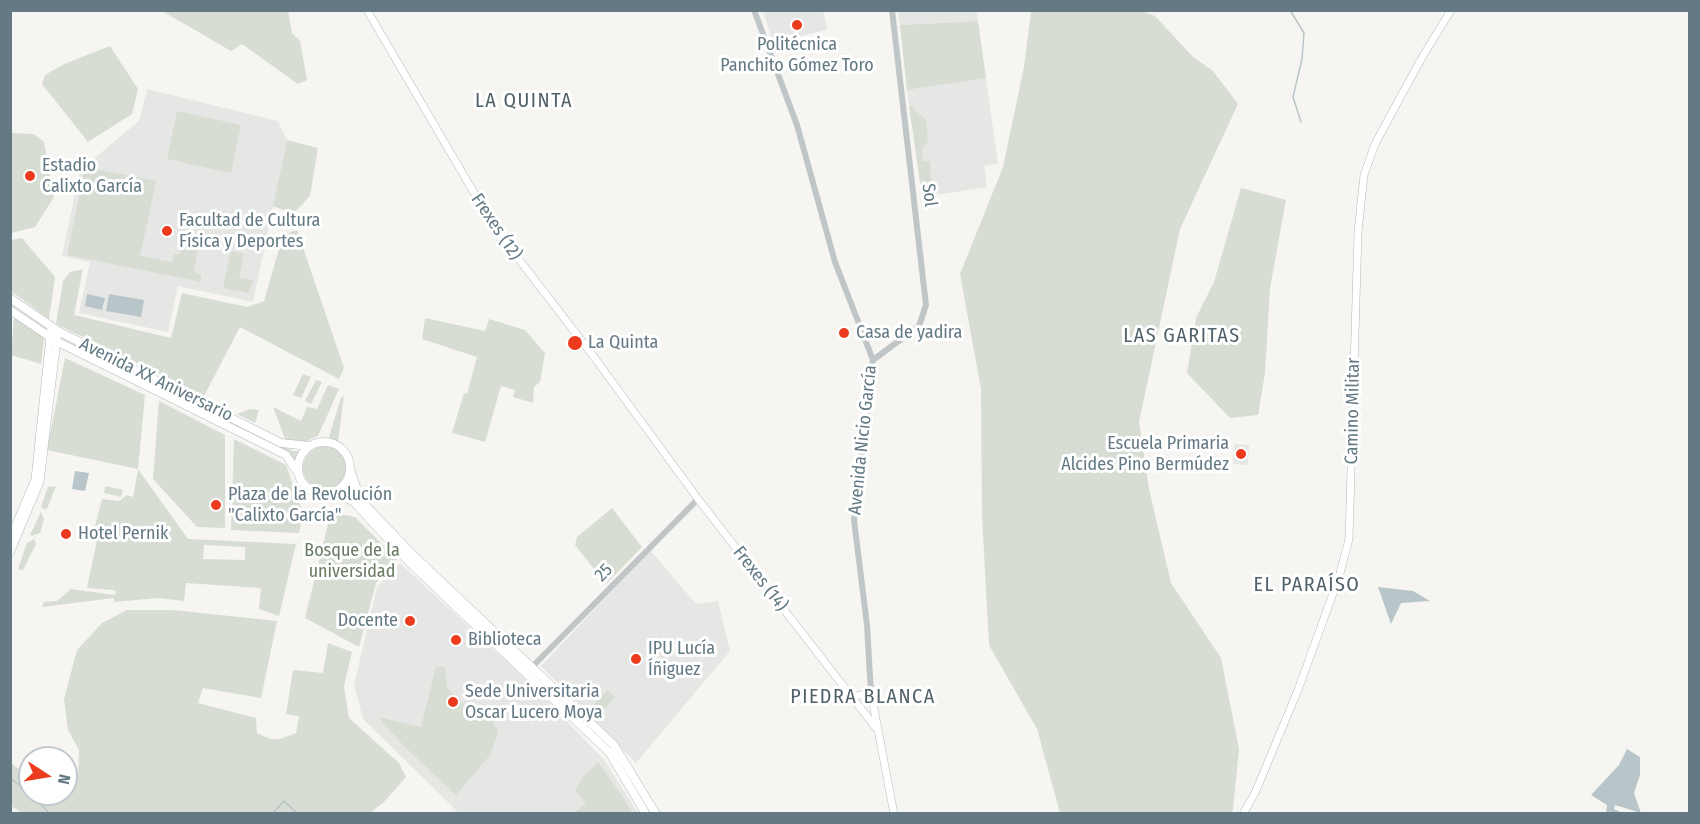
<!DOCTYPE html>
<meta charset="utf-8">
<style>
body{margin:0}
#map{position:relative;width:1700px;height:824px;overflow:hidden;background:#f6f5f2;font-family:"Fira Sans Condensed",sans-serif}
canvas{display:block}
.frame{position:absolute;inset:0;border:12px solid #637984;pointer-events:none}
.north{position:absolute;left:18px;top:746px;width:60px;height:60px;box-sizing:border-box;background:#fff;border:2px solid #c1c9ce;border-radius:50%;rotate:102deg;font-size:16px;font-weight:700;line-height:24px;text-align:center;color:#637984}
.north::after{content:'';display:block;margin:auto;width:21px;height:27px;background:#eb3a1c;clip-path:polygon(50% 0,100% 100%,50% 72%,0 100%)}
</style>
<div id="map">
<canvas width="1700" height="824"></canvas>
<div class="frame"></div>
<div class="north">N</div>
</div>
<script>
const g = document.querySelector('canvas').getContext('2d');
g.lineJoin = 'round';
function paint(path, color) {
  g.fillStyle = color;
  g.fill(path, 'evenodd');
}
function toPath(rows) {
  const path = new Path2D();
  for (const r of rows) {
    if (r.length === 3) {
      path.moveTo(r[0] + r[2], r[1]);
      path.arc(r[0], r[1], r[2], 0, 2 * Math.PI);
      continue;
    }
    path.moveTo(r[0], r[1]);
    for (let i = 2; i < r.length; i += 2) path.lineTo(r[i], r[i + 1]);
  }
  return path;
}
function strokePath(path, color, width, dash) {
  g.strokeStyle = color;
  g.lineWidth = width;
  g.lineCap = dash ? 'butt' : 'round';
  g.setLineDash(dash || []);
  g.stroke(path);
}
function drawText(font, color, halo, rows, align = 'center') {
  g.font = font + ' "Fira Sans Condensed",sans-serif';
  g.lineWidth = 6;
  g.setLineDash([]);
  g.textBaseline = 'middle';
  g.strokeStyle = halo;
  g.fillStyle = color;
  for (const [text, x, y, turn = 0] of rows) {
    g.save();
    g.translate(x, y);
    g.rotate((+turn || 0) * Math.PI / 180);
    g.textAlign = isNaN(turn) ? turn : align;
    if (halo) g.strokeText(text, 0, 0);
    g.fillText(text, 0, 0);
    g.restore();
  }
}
const built = toPath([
 [763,11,823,11,827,30,773,42],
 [898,11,977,11,978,21,900,25],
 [986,78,998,164,984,166,987,187,922,197,907,90],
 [147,89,278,121,287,140,253,302,178,286,168,332,79,313,90,262,62,256,80,170,139,121],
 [1234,444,1249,445,1248,465,1233,464],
 [650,550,696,604,718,601,730,651,636,763,541,666],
 [400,563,532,685,605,761,638,813,459,813,363,719,354,685,377,587]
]);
const green = toPath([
 [1139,10,1155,16,1193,57,1213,71,1238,104,1180,229,1139,422,1149,489,1171,583,1221,658,1239,749,1233,810,1231,813,1060,813,1037,729,989,645,982,516,981,389,960,274,1003,167,1024,67,1031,11],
 [162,11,288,11,292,33,300,41,307,80,298,84,242,44,231,51],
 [978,21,986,78,907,90,900,25],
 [110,46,138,89,132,114,88,142,42,84,45,75,64,64],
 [909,105,926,120,928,142,922,149,923,161,930,161,931,185,922,197],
 [177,111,241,125,231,173,167,159],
 [11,133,34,134,44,142,54,197,35,227,11,233],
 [287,140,318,148,310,196,293,214,273,206],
 [85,167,156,181,140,256,172,262,174,254,180,254,182,240,199,244,194,272,201,275,201,282,67,255],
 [1241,188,1286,200,1270,288,1265,373,1258,415,1230,418,1187,373,1196,318,1214,282],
 [297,230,344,368,339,379,240,327,204,396,56,324,63,281,70,272,83,269,74,315,171,338,182,293,247,307,264,301,283,235],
 [22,238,55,277,49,319,11,291,11,240],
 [231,251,244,254,239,278,254,280,248,293,223,288],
 [14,318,44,338,41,364,11,355],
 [425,318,485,331,489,319,525,330,545,353,540,382,534,387,533,403,513,397,515,390,501,386,485,442,452,433,464,393,467,394,477,357,422,339],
 [65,358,145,395,138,469,188,539,296,544,279,616,259,609,261,588,186,583,184,601,158,598,114,602,114,598,42,607,44,602,57,601,71,589,115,595,116,591,113,590,87,588,97,540,92,538,102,499,119,501,127,495,133,497,138,469,47,450],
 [204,545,245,547,245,560,203,559],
 [303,374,311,377,301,398,293,395],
 [316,380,322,382,311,404,305,401],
 [328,385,339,389,318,436,300,444,285,439,273,407,301,421,307,407,317,409],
 [344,395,338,442,328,440,341,398],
 [159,401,225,435,225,528,197,527,153,479],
 [250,409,259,410,255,423,237,414],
 [210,410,293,451,301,451,297,463,290,455,209,413],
 [234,439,286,465,303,513,299,533,231,530],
 [325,468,22],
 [56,486,47,509,44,509,41,507,48,487],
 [105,486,123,490,121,497,104,493],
 [612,508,642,547,606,584,575,545,577,537],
 [41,512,44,519,40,533,32,536,30,535],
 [331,512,355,517,397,559,376,583,359,647,305,618],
 [34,539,36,544,23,570,18,569,27,543],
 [127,610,173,610,277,621,261,698,203,688,198,703,256,718,257,733,270,739,280,739,296,733,299,716,286,714,293,670,323,673,328,643,352,652,344,686,349,718,399,763,406,777,385,801,370,813,24,814,11,806,11,763,30,778,30,794,66,794,66,786,78,781,79,750,68,730,64,699,77,650,102,623],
 [436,667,445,667,447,688,468,708,474,703,492,721,498,732,491,754,456,795,404,746,378,717,421,727],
 [607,690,615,697,602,712,594,705],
 [598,762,620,793,633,813,574,813,586,803,575,790,582,778]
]);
const water = toPath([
 [87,294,105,298,102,310,85,306],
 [109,294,144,300,141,317,106,311],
 [75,471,89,473,85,491,72,489],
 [1378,587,1413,591,1430,601,1401,603,1391,624],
 [1627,749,1640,757,1640,775,1634,793,1641,813,1615,805,1614,809,1623,813,1606,813,1607,805,1591,795,1619,765]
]);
const stream = toPath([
 [1290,10,1304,33,1302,59,1293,97,1301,122],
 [10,778,30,793],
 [31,794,50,814],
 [272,814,284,801,298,814]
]);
const tertiary = toPath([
 [754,10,797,125,835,262,873,360,854,520,867,625,871,693],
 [873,360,919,326,926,305,892,10],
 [530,669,698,499]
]);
const secondary = toPath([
 [367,10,494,227,591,353,698,499,876,728],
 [10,538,35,479,51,327],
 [10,553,40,482,58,331],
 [851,697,871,693,894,814],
 [1243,814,1255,793,1298,690,1339,577,1349,539,1358,232,1364,175,1375,144,1420,61,1451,10]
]);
const primary = toPath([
 [10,298,58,331,109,357,281,443,309,446],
 [10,310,56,341,286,455,298,473],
 [324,468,26],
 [350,469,359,496,366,506,414,556,614,745,656,814],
 [334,492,354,502,408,561,609,752,646,814]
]);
const markers = [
 [797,25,6,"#eb3a1c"],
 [30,176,6,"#eb3a1c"],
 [167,231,6,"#eb3a1c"],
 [844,333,6,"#eb3a1c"],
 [575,343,8,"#eb3a1c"],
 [1241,454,6,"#eb3a1c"],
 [216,505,6,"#eb3a1c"],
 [66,534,6,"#eb3a1c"],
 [410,621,6,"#eb3a1c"],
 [456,640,6,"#eb3a1c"],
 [636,659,6,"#eb3a1c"],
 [453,702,6,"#eb3a1c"]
];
const poiNames = [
 ["Politécnica",797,45,"center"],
 ["Panchito Gómez Toro",797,66,"center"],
 ["Estadio",42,166],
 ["Calixto García",42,187],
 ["Facultad de Cultura",179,221],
 ["Física y Deportes",179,242],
 ["Casa de yadira",856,333],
 ["La Quinta",588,343],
 ["Escuela Primaria",1229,444,"right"],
 ["Alcides Pino Bermúdez",1229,465,"right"],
 ["Plaza de la Revolución",228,495],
 ["\"Calixto García\"",228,516],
 ["Hotel Pernik",78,534],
 ["Docente",398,621,"right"],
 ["Biblioteca",468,640],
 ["IPU Lucía",648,649],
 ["Íñiguez",648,670],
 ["Sede Universitaria",465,692],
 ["Oscar Lucero Moya",465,713]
];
const streetNames = [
 ["Sol",929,195,83],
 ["Frexes (12)",496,227,56],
 ["Avenida XX Aniversario",156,380,26],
 ["Camino Militar",1353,411,-89],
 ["Avenida Nicio García",863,440,-84],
 ["25",604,573,-46],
 ["Frexes (14)",760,579,52]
];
const parkNames = [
 ["Bosque de la",352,551],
 ["universidad",352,572]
];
const neighbourhoodNames = [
 ["LA QUINTA",524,101],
 ["LAS GARITAS",1182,336],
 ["EL PARAÍSO",1307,585],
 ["PIEDRA BLANCA",863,697]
];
paint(built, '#e6e7e5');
paint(green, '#d7ddd3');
paint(water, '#b8c6c9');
strokePath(stream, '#b8c6c9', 1.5);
strokePath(secondary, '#b3babd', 8);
strokePath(primary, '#b4b9bc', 9);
strokePath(tertiary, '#c0c6c8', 6);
strokePath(secondary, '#fff', 7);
strokePath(primary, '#fff', 8);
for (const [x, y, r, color] of markers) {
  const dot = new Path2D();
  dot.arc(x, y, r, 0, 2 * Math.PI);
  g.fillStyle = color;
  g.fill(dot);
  strokePath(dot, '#fff', 2);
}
drawText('18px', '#637984', '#fff', poiNames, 'left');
drawText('18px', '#637984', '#fff', streetNames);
drawText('18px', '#697b62', '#fff', parkNames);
g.letterSpacing = '1.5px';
drawText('20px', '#516169', '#fff', neighbourhoodNames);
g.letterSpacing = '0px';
</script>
